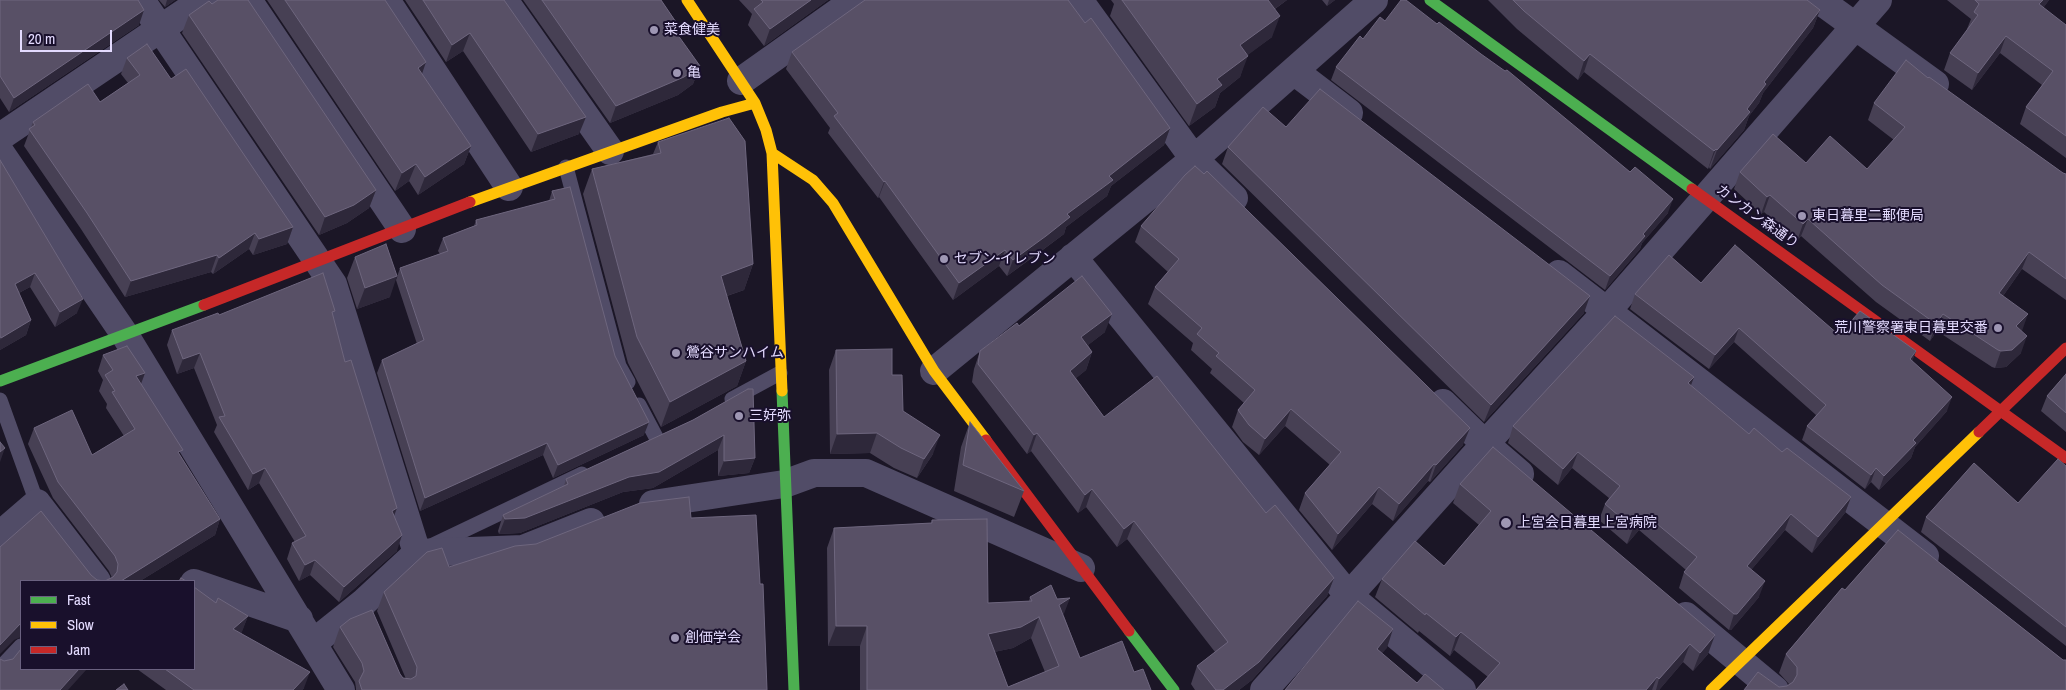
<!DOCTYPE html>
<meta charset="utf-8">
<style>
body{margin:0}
#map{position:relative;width:2066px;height:690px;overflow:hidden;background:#1b1626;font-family:"Archivo Narrow",sans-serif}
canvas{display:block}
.legend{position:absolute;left:20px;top:580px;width:175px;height:90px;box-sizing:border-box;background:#19102c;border:1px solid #6a6180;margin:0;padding:6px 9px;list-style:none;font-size:15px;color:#e4dbff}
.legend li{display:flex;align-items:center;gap:10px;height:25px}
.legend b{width:25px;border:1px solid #6a6180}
.scale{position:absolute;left:20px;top:30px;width:92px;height:22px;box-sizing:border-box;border:2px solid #e4dbff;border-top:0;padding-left:6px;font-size:15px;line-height:18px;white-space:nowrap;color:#e4dbff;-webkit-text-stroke:4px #19102c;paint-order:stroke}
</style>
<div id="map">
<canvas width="2066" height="690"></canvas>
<ul class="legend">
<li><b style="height:6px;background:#4caf50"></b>Fast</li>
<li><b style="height:6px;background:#ffc107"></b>Slow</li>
<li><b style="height:6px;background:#c62828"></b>Jam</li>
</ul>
<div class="scale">20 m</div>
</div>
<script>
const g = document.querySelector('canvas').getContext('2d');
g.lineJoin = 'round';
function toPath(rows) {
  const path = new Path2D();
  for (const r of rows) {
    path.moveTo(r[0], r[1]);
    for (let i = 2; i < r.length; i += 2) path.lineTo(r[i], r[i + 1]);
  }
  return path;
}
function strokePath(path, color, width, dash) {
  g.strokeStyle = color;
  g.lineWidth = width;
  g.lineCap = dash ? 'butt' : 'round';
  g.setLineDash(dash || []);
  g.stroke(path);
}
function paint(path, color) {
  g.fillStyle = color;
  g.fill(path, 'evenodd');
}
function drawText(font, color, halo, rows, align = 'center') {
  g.font = font + ' "Archivo Narrow","Noto Sans JP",sans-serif';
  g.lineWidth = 4;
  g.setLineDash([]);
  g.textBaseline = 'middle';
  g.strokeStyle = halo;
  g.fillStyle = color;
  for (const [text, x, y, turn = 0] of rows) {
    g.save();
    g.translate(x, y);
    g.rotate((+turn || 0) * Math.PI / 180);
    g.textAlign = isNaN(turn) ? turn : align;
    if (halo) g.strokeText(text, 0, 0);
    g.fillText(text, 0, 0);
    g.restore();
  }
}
const lane = toPath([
 [566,167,619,366,628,382],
 [732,399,780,373],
 [0,400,37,503],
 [639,405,657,439],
 [431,546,582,474],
 [0,668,21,646]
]);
const street = toPath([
 [141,0,333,284,417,553],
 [248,0,402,229],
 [386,0,509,187],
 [504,0,610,151],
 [1079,0,1194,159,1234,198],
 [1819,0,1935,84],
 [1294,71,1349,113],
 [741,81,855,0],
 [0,137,203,0],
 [0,152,125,335,341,690],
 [1073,257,1348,595,1462,690],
 [1559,274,1925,556],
 [934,371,1194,159,1374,0],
 [1443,403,1485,444,1520,474],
 [653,504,784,484,814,473,866,473,1081,568],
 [0,535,37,503,97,581],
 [194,583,299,619],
 [1686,616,1775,690],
 [313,643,363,603,417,553,523,549,591,522],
 [1264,690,1485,444,1607,311,1878,0]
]);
const fast = toPath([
 [1430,0,1692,189],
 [0,381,204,305],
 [782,391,794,690],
 [1129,631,1174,690]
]);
const slow = toPath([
 [687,0,755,103,766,130,772,153,782,391],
 [772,153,813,180,833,203,934,371,986,440],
 [470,202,722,112,755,103],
 [1711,690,1979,432]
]);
const jam = toPath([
 [1692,189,2066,458],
 [204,305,470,202],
 [1979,432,2066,348],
 [986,440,1129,631]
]);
const wall = toPath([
 [0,0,139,25,9,112,0,98],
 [159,0,175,0,165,7],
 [267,0,385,0,422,74,471,146,464,164,418,195,409,181,395,191],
 [405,0,504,0,579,134,531,152,463,51,446,62],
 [523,0,661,0,680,28,677,35,700,66,693,84,678,95,610,123],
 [739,0,828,0,764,46,748,25,752,14],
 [1111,0,1287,0,1275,9,1272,37,1247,55,1240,77,1220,93,1215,107,1189,126,1110,16,1114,4],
 [1322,0,1335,0,1327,6],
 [1488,0,1807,0,1820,10,1813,28,1763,93,1759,103,1749,116,1744,130,1710,169,1709,167,1708,169,1584,72,1578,80,1517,29],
 [1947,0,2049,0,2043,8,2066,25,2066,158,2020,124,2026,107,2042,85,2000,53,1972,90,1944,70,1950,53,1968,29,1967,29,1971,19],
 [212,4,376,190,369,208,347,223,319,235,182,33,189,15],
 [1385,21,1668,213,1642,243,1640,249,1605,290,1331,80,1336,67,1363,39],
 [1085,23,1170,128,1164,145,1111,186,1107,196,1066,227,1064,234,1040,252,1007,276,999,266,953,300,879,197,878,198,828,133,830,128,786,69,792,52],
 [127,58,171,79,293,227,287,244,253,255,249,249,213,274,211,272,125,297,81,229,24,146,33,122,100,102,128,83,121,74],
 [1928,78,2063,173,2066,174,2066,300,2022,269,2003,296,2022,331,2021,353,2006,367,1995,368,1992,367,1937,331,1930,341,1876,302,1801,236,1797,241,1764,212,1761,214,1734,189,1740,172,1806,163,1867,169,1894,140,1868,120,1874,103],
 [1286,127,1584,313,1484,422,1222,164,1228,147],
 [658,142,753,264,744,290,727,296,746,361,737,386,661,427,628,363,583,194,592,169,653,154],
 [0,160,77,313,55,327,30,287,19,293,31,320,26,335,0,350],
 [552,191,644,435,553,478,543,455,420,511,377,373,382,360,417,344,396,280,400,268,440,254,438,251,443,238,474,226,476,220,549,201],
 [1141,226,1463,445,1430,482,1428,481,1393,521,1372,504,1332,550,1299,510,1305,493,1330,465,1285,426,1259,455,1243,442,1232,427,1238,410,1244,403,1210,373,1212,369,1191,350,1193,343,1148,304,1155,287,1168,272,1135,242],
 [355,257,390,297,357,309,347,278],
 [1701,283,1839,335,1916,351,1912,361,1947,411,1915,447,1911,458,1879,490,1871,482,1865,489,1802,440,1807,426,1816,415,1734,342,1709,369,1630,309,1635,294],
 [219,315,333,317,345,362,394,516,397,551,339,602,310,575,299,581,287,559,292,543,295,542,259,483,248,490,214,432,217,425,194,368,177,374,167,345,172,330],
 [1019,326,1105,332,1088,345,1092,352,1086,370,1076,378,1104,417,1266,513,1334,578,1327,596,1252,680,1239,690,1195,690,1191,684,1197,666,1215,652,1127,539,1117,547,1086,507,1078,513,1031,451,1027,454,972,382,974,369,980,351],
 [836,350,892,375,903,411,933,454,917,478,894,468,870,453,830,454,829,370],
 [103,355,145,373,141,384,180,456,220,519,215,535,140,581,21,581,14,640,0,547,91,575,97,580,105,581,112,578,109,571,53,498,28,444,34,428,92,455,124,436,106,408,107,404,99,391,103,380,98,371],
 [2066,374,2066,432,2041,411,2047,396],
 [1694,377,1691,385,1749,434,1782,452,1851,497,1845,513,1812,553,1785,530,1751,570,1759,597,1731,630,1729,630,1679,588,1684,572,1686,570,1639,530,1627,544,1599,520,1605,504,1609,498,1572,468,1558,485,1508,443,1513,426],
 [748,389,755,458,749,473,718,476,718,450,653,488,623,492,520,533,499,534,498,531,503,515,564,486,566,479,693,420],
 [970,422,1024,491,1014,517,954,491,961,447],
 [2066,466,2066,646,1921,532,1926,517,2018,503],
 [1460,484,1708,654,1693,671,1683,662,1659,690,1476,690,1488,677,1454,650,1450,656,1419,631,1418,633,1375,597,1382,579,1444,566,1479,525,1453,503],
 [691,518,767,690,356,690,356,688,355,682,333,647,340,627,400,674,403,678,406,679,377,611,384,592,449,567,536,544],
 [932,520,988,603,1029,601,1030,597,1064,616,1080,658,1134,672,1151,690,860,690,860,646,828,646,827,548,834,528,931,523],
 [1031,638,1045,672,1008,687,994,652,1013,648],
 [1898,530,2063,660,2066,660,2066,690,1744,690,1758,672,1779,687,1787,686,1789,684,1779,673,1786,654,1842,588,1845,590],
 [216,603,248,616,241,633,304,688,302,690,166,690,137,669,194,669]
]);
const shadedWall = toPath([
 [167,0,175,0,165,7],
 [811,0,828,0,764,46,770,29],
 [1266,0,1287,0,1259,20],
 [1329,0,1335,0,1327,6],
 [2043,0,2049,0,2033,22,2039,4],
 [144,10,139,25,9,112,14,98],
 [1820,10,1813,28,1763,93,1759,103,1749,116,1744,130,1710,169,1717,150,1747,109,1764,82],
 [1280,16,1272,37,1232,67,1240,45],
 [680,28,674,45,675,31],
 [470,33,463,51,446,62,452,45],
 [2006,36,2000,53,1972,90,1978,73],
 [1590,54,1584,72,1578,80,1584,61],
 [1248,56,1240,77,1220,93,1215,107,1189,126,1197,104,1217,79],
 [426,62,420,80,418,68],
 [700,66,693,84,678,95,610,123,616,106],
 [586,117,579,134,531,152,538,134],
 [1170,128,1164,145,1111,186,1107,196,1066,227,1064,234,1007,276,1013,260,1067,214,1109,176],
 [471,146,464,164,418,195,425,177],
 [1716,149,1709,167,1708,169,1714,151],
 [416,164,409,181,395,191,402,173],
 [885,181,879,197,878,198,884,182],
 [376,190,369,208,347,223,319,235,325,217],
 [1770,195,1764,212,1761,214,1767,197],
 [1673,199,1668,213,1642,243,1640,249,1605,290,1610,276,1643,234],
 [1808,219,1801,236,1797,241,1803,224],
 [293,227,287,244,253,255,259,239],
 [255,233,249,249,213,274,219,258],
 [1005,250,999,266,953,300,959,283],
 [2029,252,2022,269,1993,310,1999,293],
 [217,255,211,272,125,297,131,281],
 [753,264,744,290,711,301,721,276],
 [35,273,30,287,9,298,15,284],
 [397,276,390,297,357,309,365,288],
 [1590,296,1584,313,1484,422,1491,405],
 [83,299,77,313,55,327,60,312],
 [1112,314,1105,332,1075,355,1081,337],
 [1943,314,1937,331,1930,341,1936,324],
 [2028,314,2022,331,2009,343,2016,326],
 [31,320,26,335,0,350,0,340,1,338],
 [1739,328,1734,342,1709,369,1715,355],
 [2027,336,2021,353,2006,367,1995,368,2001,351],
 [1916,351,1911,365,1910,359],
 [1092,352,1086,370,1063,389,1070,371],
 [200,353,194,368,177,374,183,359],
 [746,361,737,386,661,427,670,402],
 [145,373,139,389,136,376],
 [1694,377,1688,393,1688,383],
 [1952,397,1947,411,1915,447,1911,458,1879,490,1884,476,1913,440],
 [1291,409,1285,426,1259,455,1265,439],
 [649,422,644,435,553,478,558,465],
 [1470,428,1463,445,1430,482,1436,465],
 [877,433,870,453,830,454,837,434],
 [1037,433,1031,451,1027,454,1034,435],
 [724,435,718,450,653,488,623,492,520,533,499,534,505,519],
 [940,435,933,454,917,478,924,459],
 [547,443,543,455,420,511,425,498],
 [5,448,0,462,0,452],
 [1578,452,1572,468,1558,485,1563,469],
 [755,458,749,473,718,476,724,461],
 [1434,464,1428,481,1393,521,1399,504],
 [265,468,259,483,248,490,253,474],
 [1876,468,1871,482,1865,489,1871,475],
 [1379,487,1372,504,1332,550,1338,534],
 [1092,489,1086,507,1078,513,1085,495],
 [1851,497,1845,513,1812,553,1818,537],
 [397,508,391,524,392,511],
 [1645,514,1639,530,1627,544,1633,528],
 [1791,514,1785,530,1741,582,1747,566],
 [220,519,215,535,140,581,121,581],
 [1134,521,1127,539,1117,547,1124,529],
 [402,535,397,551,339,602,344,587],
 [315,560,310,575,299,581,305,565],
 [1334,578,1327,596,1252,680,1239,690,1223,690],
 [1765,581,1759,597,1731,630,1729,630,1734,614],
 [1070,598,1062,619,1059,605],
 [248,616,242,632,228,645,233,629],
 [1039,617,1031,638,1013,648,980,655,988,634],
 [21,623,21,637,14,640,0,654,0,645],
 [836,626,867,626,860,646,828,646],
 [1393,629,1387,648,1370,667,1377,649],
 [1461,632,1454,650,1450,656,1456,637],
 [1715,635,1708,654,1693,671,1700,653],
 [1690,644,1683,662,1659,690,1656,690,1659,679],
 [79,669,87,669,68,690,60,690],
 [310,672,304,688,302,690,293,690],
 [1657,677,1652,690,1646,690]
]);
const building = toPath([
 [0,0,138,0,144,10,14,98,0,76,0,0],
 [218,0,248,0,376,190,354,205,325,217,189,15,209,1,212,4,218,0],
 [285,0,385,0,426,62,418,68,471,146,425,177,416,164,402,173,285,0],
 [423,0,504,0,586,117,538,134,470,33,452,45,423,0],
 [542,0,661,0,680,28,675,31,700,66,684,77,616,106,542,0],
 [761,0,811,0,770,29,754,9,763,2,761,0],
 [865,0,1068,0,1085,23,1091,18,1170,128,1109,176,1113,180,1067,214,1070,217,1046,236,1013,260,1005,250,959,283,885,181,884,182,834,116,838,113,792,52,865,0],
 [1122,0,1268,0,1280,16,1240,45,1248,56,1217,79,1222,85,1197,104,1122,0],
 [1401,0,1406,0,1437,24,1439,22,1481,54,1505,71,1507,70,1630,172,1635,167,1673,199,1643,234,1645,236,1610,276,1336,67,1360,36,1363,39,1380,17,1385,21,1401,0],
 [1513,0,1807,0,1820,10,1764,82,1766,84,1747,109,1750,112,1717,150,1716,149,1714,151,1590,54,1584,61,1524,11,1513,0],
 [1975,0,2043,0,2039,4,2066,25,2066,136,2026,107,2053,71,2006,36,1978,73,1950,53,1978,15,1974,12,1979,4,1975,0],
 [147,44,171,79,186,69,293,227,259,239,255,233,219,258,217,255,131,281,87,213,29,129,35,125,33,122,88,84,100,102,140,75,127,58,147,44],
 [1906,60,1928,78,1929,77,2063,173,2066,174,2066,279,2029,252,1999,293,2028,314,2016,326,2027,336,2012,350,2001,351,1998,350,1943,314,1936,324,1882,285,1808,219,1803,224,1770,195,1767,197,1740,172,1773,134,1806,163,1830,136,1867,169,1905,127,1874,103,1906,60],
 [1320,89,1590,296,1491,405,1228,147,1263,107,1286,127,1320,89],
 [729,118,745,141,753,264,721,276,746,361,670,402,637,337,592,169,661,153,658,142,729,118],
 [0,160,83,299,60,312,35,273,15,284,31,320,1,338,0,336,0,160],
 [1195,166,1204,174,1207,171,1470,428,1436,465,1434,464,1399,504,1379,487,1338,534,1305,493,1341,452,1291,409,1265,439,1249,425,1238,410,1255,390,1216,356,1219,353,1197,334,1202,328,1155,287,1179,259,1141,226,1185,175,1195,166],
 [570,187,615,356,649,422,558,465,547,443,425,498,382,360,424,340,400,268,448,251,443,238,477,225,476,220,555,199,552,191,570,187],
 [386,244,397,276,365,288,355,257,386,244],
 [1735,245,1839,335,1860,311,1916,351,1910,359,1952,397,1913,440,1916,443,1884,476,1876,468,1871,475,1807,426,1826,405,1739,328,1715,355,1635,294,1669,255,1701,283,1735,245],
 [323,273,335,311,332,312,345,362,351,360,397,508,392,511,402,535,344,587,315,560,305,565,292,543,306,536,265,468,253,474,219,417,225,416,200,353,183,359,172,330,218,313,219,315,323,273],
 [1082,276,1112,314,1081,337,1092,352,1070,371,1104,417,1157,376,1266,513,1275,505,1334,578,1259,662,1223,690,1216,690,1197,666,1228,642,1134,521,1124,529,1092,489,1085,495,1037,433,1034,435,978,364,980,351,1017,323,1019,326,1082,276],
 [1615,316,1694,377,1688,383,1749,434,1754,428,1782,452,1787,448,1851,497,1818,537,1791,514,1747,566,1765,581,1737,614,1734,614,1684,572,1697,557,1645,514,1633,528,1605,504,1620,486,1578,452,1563,469,1513,426,1615,316],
 [127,346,145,373,136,376,183,450,178,452,220,519,121,581,21,581,21,623,0,645,0,547,41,511,91,575,97,580,105,581,113,577,117,572,118,564,115,556,58,482,34,428,72,410,92,455,135,429,112,392,115,391,105,375,113,370,103,355,127,346],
 [892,349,892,375,902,375,903,411,940,435,924,459,901,448,877,433,837,434,836,350,892,349],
 [2066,374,2066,413,2047,396,2066,374],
 [748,389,753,389,755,458,724,461,724,435,659,472,629,477,525,518,505,519,503,515,568,484,566,479,693,420,748,389],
 [970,422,1024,491,963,465,970,422],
 [0,442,5,448,0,452,0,442],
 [1493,447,1715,635,1700,653,1690,644,1659,679,1657,677,1646,690,1476,690,1500,663,1461,632,1456,637,1426,613,1425,615,1382,579,1415,541,1444,566,1491,511,1460,484,1493,447],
 [2058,459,2066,466,2066,627,1926,517,1974,463,2018,503,2058,459],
 [689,497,691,518,756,515,760,584,763,584,767,690,362,690,359,681,364,671,362,663,340,627,350,619,372,610,400,674,403,678,411,679,416,676,417,667,384,592,427,552,442,548,449,567,515,546,536,544,640,503,689,497],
 [987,519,988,603,1032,601,1030,597,1051,585,1057,599,1070,598,1059,605,1080,658,1122,641,1134,672,1143,669,1151,690,867,690,867,626,836,626,834,528,932,523,932,520,987,519],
 [1039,617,1059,666,1008,687,988,634,1021,627,1039,617],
 [1898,530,2063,660,2066,660,2066,690,1744,690,1758,672,1779,687,1787,686,1793,682,1797,675,1797,667,1786,654,1842,588,1845,590,1898,530],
 [181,578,186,581,179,581,181,578],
 [194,587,216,603,218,598,248,616,233,629,310,672,293,690,194,690,165,669,194,669,194,587],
 [1358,601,1393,629,1377,649,1417,683,1425,674,1444,690,1285,690,1358,601],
 [21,649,21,669,79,669,60,690,0,690,0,659,4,661,13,659,21,649],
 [124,684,128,690,116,690,124,684]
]);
const markers = [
 [654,30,5,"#9e96b3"],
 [677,73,5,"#9e96b3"],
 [1802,216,5,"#9e96b3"],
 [944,259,5,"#9e96b3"],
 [1998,328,5,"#9e96b3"],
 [676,353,5,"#9e96b3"],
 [739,416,5,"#9e96b3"],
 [1506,523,6,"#9e96b3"],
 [675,638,5,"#9e96b3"]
];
const poiNames = [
 ["菜食健美",664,30],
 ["亀",687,73],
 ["東日暮里二郵便局",1812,216],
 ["セブン-イレブン",954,259],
 ["荒川警察署東日暮里交番",1988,328,"right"],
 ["鶯谷サンハイム",686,353],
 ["三好弥",749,416],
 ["上宮会日暮里上宮病院",1517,523],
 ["創価学会",685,638]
];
const streetNames = [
 ["カンカン森通り",1757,217,36]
];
strokePath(lane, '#514c67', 15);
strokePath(street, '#514c67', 28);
strokePath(fast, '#4caf50', 11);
strokePath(slow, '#ffc107', 11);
strokePath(jam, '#c62828', 11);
paint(wall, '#474054');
paint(shadedWall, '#2e283a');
paint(building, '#585066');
strokePath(building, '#6e667e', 1);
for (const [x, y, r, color] of markers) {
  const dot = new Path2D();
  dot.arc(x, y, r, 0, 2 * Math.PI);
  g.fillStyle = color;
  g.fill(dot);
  strokePath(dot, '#19102c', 2);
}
drawText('14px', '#e4dbff', '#19102c', poiNames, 'left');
drawText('14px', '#e4dbff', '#19102c', streetNames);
</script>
